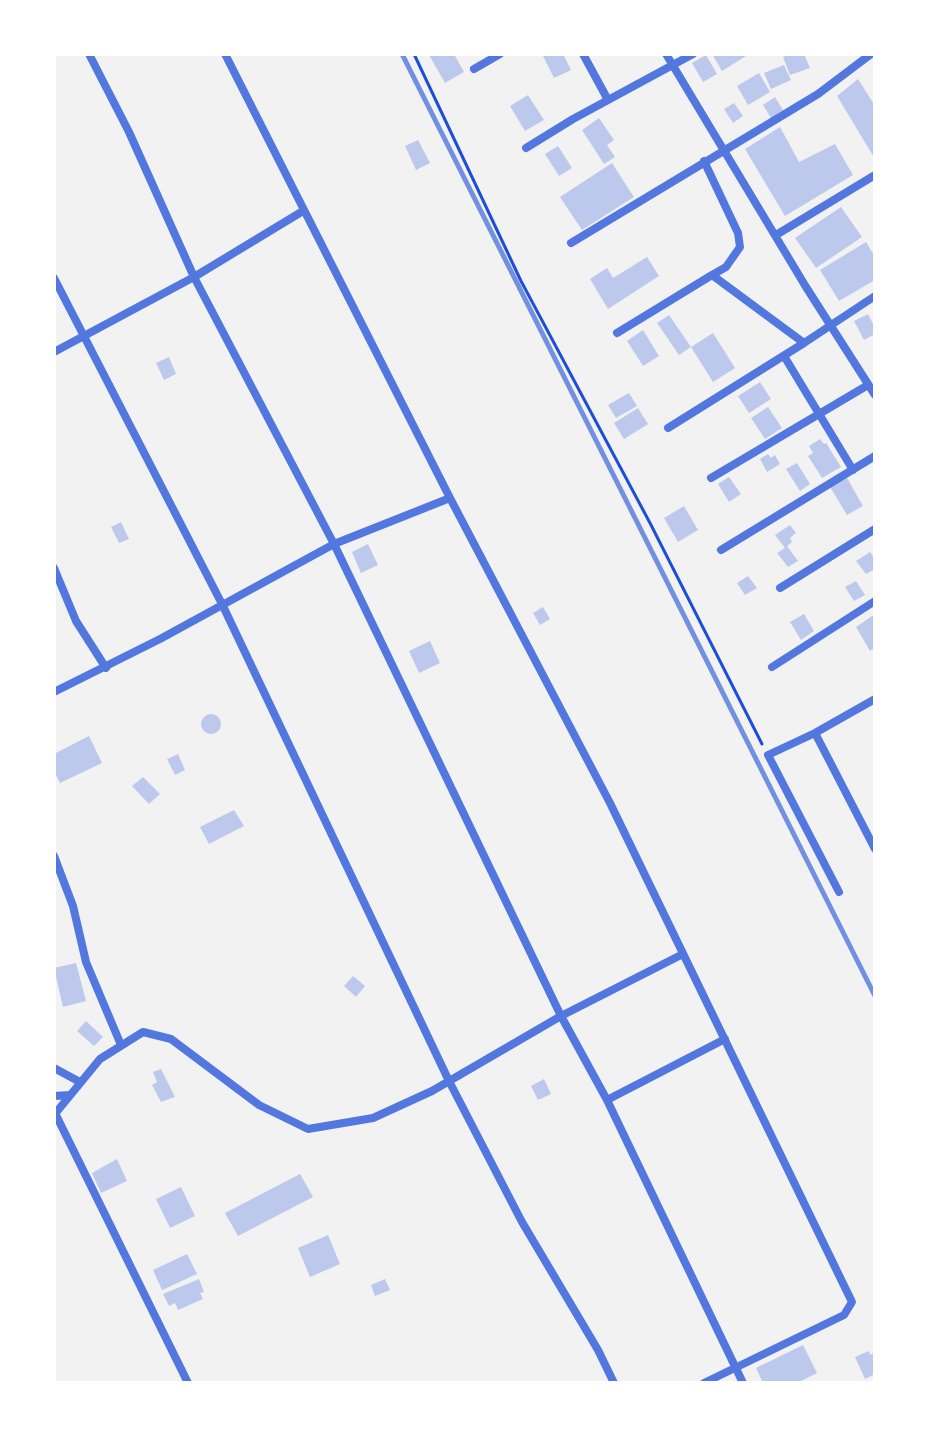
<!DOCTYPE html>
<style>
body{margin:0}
#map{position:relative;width:929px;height:1437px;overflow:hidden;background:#f2f2f2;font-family:"PT Sans Narrow",sans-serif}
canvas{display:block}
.frame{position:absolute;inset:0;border:56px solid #fff;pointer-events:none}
</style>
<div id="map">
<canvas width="929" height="1437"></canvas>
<div class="frame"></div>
</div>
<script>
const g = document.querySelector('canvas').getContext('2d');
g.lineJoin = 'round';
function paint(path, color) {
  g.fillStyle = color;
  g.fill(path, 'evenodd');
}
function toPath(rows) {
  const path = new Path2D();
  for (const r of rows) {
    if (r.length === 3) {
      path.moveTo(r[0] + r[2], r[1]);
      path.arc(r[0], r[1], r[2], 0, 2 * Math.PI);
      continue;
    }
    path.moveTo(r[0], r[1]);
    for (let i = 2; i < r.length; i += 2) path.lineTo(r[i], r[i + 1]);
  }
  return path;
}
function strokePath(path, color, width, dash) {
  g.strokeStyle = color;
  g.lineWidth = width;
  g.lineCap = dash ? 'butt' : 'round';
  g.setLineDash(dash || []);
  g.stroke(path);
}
const building = toPath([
 [454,54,464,72,445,83,429,55],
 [548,54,563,54,571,70,554,78,543,56],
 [712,54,745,54,746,56,722,71],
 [790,54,804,54,810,68,790,75,783,57],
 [706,55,717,74,703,82,692,63],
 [784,65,791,80,771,89,764,73],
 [759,73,770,92,748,105,737,86],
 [858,79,875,106,875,159,837,96],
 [528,95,544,120,525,131,510,106],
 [775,97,783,110,771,118,763,105],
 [734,103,743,116,733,123,724,109],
 [599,118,614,140,607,145,615,157,604,164,582,130],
 [780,127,799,162,835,144,853,175,785,216,745,149],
 [418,140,430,163,416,170,405,146],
 [558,146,572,168,559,176,545,154],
 [612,163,634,197,582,230,560,197],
 [841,207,862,237,816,268,795,238],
 [866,242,875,257,875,280,839,301,820,270],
 [647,257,659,276,608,309,590,279,607,268,613,278],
 [868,314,875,328,875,334,864,340,854,321],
 [669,315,691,347,679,355,657,323],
 [643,330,659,356,643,366,627,341],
 [713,333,735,368,713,382,691,347],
 [169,357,176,374,164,380,156,363],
 [760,382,771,399,749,413,738,396],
 [629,393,637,406,616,418,608,405],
 [768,407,782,428,765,439,751,418],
 [638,408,648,424,624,439,614,423],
 [820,439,824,444,826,443,841,467,822,478,808,456,813,453,809,446],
 [768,454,771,458,775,455,780,464,767,472,760,459],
 [797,463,810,484,800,491,786,469],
 [729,477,741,494,729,502,718,484],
 [847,478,863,506,847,515,830,487],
 [684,506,698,530,678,542,664,518],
 [121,522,129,539,119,543,111,527],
 [790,525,796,533,790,538,792,542,787,546,798,561,788,567,777,553,785,548,775,535],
 [368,544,378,565,361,573,352,552],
 [870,552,875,559,875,569,866,574,856,561],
 [748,576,757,588,745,595,737,583],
 [856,581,865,595,854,601,845,587],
 [543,607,550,619,540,625,533,613],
 [804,614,814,631,801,640,790,622],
 [875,614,875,648,870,651,856,627],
 [430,641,440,663,419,673,409,651],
 [211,724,10],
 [89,736,102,763,60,783,54,771,54,754],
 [178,754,185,770,175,775,167,759],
 [143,777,160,794,149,804,132,786],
 [234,810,244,826,209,844,200,827],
 [76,963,86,1001,63,1007,54,968],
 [353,976,365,986,356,997,344,986],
 [86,1021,103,1037,94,1046,77,1031],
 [161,1069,175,1097,161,1102,152,1085,157,1082,153,1072],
 [544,1079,551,1094,538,1100,531,1086],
 [117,1159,127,1181,101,1193,92,1173],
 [300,1174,313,1197,238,1236,225,1213],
 [181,1187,195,1216,170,1228,156,1199],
 [328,1235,340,1264,310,1277,298,1248],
 [187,1254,197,1274,162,1290,153,1270],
 [199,1279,204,1292,200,1293,203,1299,178,1310,175,1303,169,1306,163,1294],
 [385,1279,390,1290,375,1296,371,1285],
 [803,1345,817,1373,797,1383,763,1383,756,1368],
 [869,1351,870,1355,875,1352,875,1374,865,1379,855,1357]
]);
const path = toPath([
 [414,54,521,281,650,523,762,744]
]);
const minor = toPath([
 [89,54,129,132,194,277,334,544,561,1016,607,1100,743,1383],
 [225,54,450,498,610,803,852,1302,844,1315,704,1383],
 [583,54,608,100],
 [666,54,806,287,875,395],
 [474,69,500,54],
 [526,148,573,119,693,54],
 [704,161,738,233,740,247,726,267,712,275],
 [776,235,875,175],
 [571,243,818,94,871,54],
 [54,278,222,604,449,1081,522,1222,598,1350,614,1383],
 [617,333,712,275,804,343,875,296],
 [54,352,194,277,303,211],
 [784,356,853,470],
 [668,428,804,343],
 [711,478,868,385],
 [721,550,875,456],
 [54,568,76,621,106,668],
 [780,588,875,529],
 [772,667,875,601],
 [54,692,160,639,334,544,450,498],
 [815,733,875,849],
 [54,856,73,906,86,962,121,1045],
 [839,892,768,755,815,733,875,699],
 [54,1068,80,1082],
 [54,1096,70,1095],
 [607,1100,725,1039],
 [54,1111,188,1383],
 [54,1115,100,1059,143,1032,171,1039,259,1105,308,1129,373,1118,432,1091,561,1016,683,954]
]);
const rail = toPath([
 [402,54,875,996]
]);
paint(building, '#bdc9ec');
strokePath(path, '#1d4ed8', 3);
strokePath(minor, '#5277de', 8);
strokePath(rail, '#7290e2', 5);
</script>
